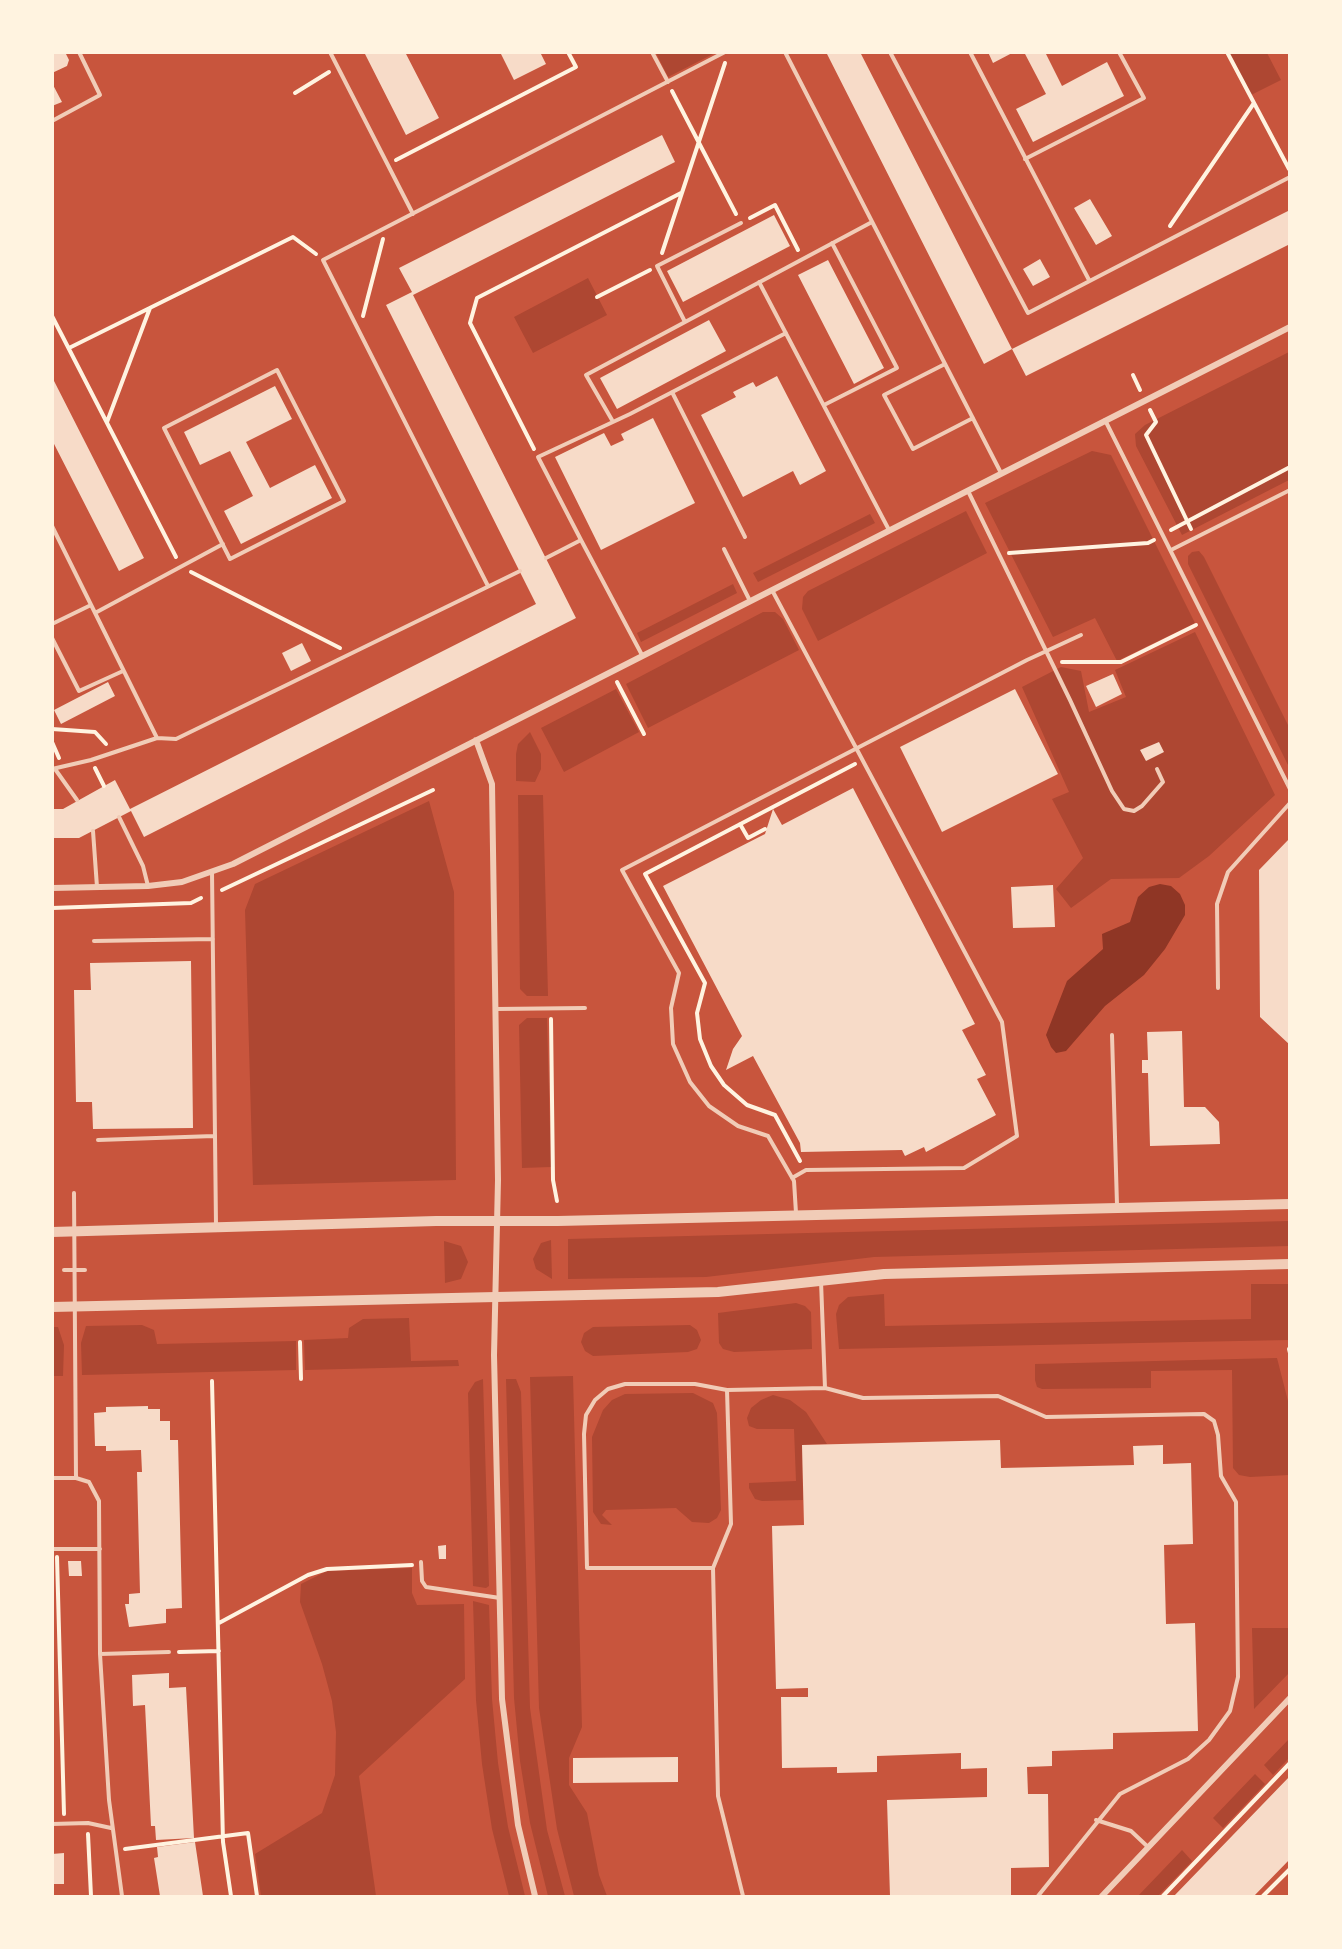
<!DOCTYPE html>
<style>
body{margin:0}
#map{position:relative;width:1342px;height:1949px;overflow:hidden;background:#c8553d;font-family:Roboto,sans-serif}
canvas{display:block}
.frame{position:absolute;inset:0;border:54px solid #fff3e0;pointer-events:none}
</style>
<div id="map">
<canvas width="1342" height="1949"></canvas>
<div class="frame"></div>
</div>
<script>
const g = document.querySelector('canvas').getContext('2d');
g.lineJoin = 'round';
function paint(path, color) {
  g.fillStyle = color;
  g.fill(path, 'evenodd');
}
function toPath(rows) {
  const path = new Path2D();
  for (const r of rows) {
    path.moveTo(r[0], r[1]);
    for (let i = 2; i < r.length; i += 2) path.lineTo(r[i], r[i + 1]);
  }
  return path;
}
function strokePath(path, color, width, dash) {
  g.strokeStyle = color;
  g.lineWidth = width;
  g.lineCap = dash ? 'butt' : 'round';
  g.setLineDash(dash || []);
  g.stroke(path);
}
const green = toPath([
 [656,53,715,53,668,77],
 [1226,53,1267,53,1281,80,1249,96],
 [588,278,607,315,533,353,514,317],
 [1289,352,1289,480,1182,535,1136,446,1135,434,1145,425],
 [1092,451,1111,455,1195,623,1117,661,1095,618,1053,637,985,503],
 [966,511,987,553,818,641,802,609,803,597,808,591],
 [870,514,875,523,758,582,753,573],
 [1199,551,1204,557,1289,727,1289,767,1188,564,1188,556,1192,552],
 [733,584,737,593,641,642,637,633],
 [763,612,775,612,783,619,799,650,648,728,626,684],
 [1195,632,1275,795,1209,856,1179,878,1111,879,1071,908,1056,889,1083,858,1052,799,1069,792,1022,687,1061,667,1081,671,1089,712,1126,697,1115,670],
 [616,689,639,732,564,772,541,728],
 [530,732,541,754,541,769,535,782,516,781,516,754,518,744],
 [518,795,543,795,548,996,527,996,520,989],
 [429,801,454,892,456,1180,253,1185,245,910,255,884],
 [527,1018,547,1018,551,1167,522,1168,519,1025],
 [1289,1221,1289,1246,874,1257,706,1277,568,1279,568,1239],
 [551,1240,552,1279,536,1269,533,1259,541,1243],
 [444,1241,461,1246,468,1262,461,1279,445,1283],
 [1251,1284,1289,1284,1289,1340,839,1349,836,1314,839,1305,848,1297,884,1294,885,1326,1251,1319],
 [796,1303,805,1306,811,1312,812,1349,734,1352,723,1349,719,1343,718,1313],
 [409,1318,411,1361,458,1360,459,1366,305,1370,304,1340,348,1338,349,1328,363,1319],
 [142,1325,154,1330,157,1344,296,1341,296,1370,82,1375,81,1343,86,1326],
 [690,1325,697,1330,701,1340,697,1349,688,1352,593,1356,585,1351,581,1342,584,1333,593,1327],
 [52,1327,58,1327,64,1345,63,1376,53,1376],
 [1277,1358,1289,1405,1289,1475,1250,1477,1239,1475,1233,1468,1232,1370,1151,1371,1151,1388,1042,1389,1037,1387,1035,1380,1035,1364],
 [573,1376,582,1727,569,1758,569,1785,587,1813,599,1875,607,1896,574,1896,557,1829,539,1708,530,1377],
 [483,1379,489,1586,486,1588,473,1586,468,1393,475,1382],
 [506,1379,516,1379,521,1392,530,1708,547,1830,565,1896,548,1896,530,1823,520,1761,514,1698],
 [693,1393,713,1403,717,1413,721,1510,717,1518,709,1523,692,1522,676,1508,606,1510,602,1515,612,1525,601,1524,593,1512,592,1437,603,1410,612,1400,625,1394],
 [773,1395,790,1400,806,1412,827,1444,802,1445,803,1500,762,1501,755,1499,749,1488,749,1483,796,1481,794,1429,757,1429,749,1426,747,1418,751,1408,761,1400],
 [412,1568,412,1593,417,1605,464,1604,465,1679,359,1776,376,1896,261,1896,255,1854,322,1813,335,1775,336,1732,332,1701,322,1664,300,1602,301,1584,327,1571],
 [473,1601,489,1605,492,1699,498,1763,508,1827,525,1896,509,1896,492,1829,482,1764,476,1700],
 [1252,1628,1290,1628,1289,1673,1254,1709],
 [1289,1739,1289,1758,1273,1775,1264,1765],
 [1255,1774,1265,1784,1223,1828,1213,1818],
 [1182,1850,1192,1861,1158,1896,1138,1896]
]);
const water = toPath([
 [1160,884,1171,886,1180,894,1185,905,1185,915,1165,949,1144,975,1105,1006,1066,1051,1056,1053,1051,1047,1046,1035,1067,981,1103,949,1102,934,1130,922,1138,897,1149,887]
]);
const building = toPath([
 [52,52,65,52,69,60,67,66,52,73],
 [364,52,405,52,439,118,406,135],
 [500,52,540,52,546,64,514,80],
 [826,52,860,52,1012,349,984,364],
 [988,52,1014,52,993,63],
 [1024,52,1045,52,1062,86,1107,62,1124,96,1033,142,1016,109,1046,94],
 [52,83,62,102,52,106],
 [662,135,675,162,413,295,576,618,144,837,131,811,79,838,52,838,52,809,63,809,115,780,130,809,536,604,386,305,412,292,399,268],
 [1090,199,1112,236,1096,245,1074,208],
 [1290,210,1290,244,1026,376,1012,349],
 [774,215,790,246,683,302,667,271],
 [1040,259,1050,277,1033,286,1023,269],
 [828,260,884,368,854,384,798,275],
 [709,320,726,351,617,409,600,378],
 [777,376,826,471,800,485,793,471,743,497,701,415,736,397,733,392,753,382,756,387],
 [52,377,144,558,119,571,52,440],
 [275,386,292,419,246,442,270,488,315,465,332,498,241,544,224,511,253,496,230,451,200,465,184,432],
 [653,418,695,503,601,550,555,457,604,433,611,446,624,440,621,434],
 [302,643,311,661,291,671,282,653],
 [1113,674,1122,694,1096,707,1086,686],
 [108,682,115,696,61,724,54,710],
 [1015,689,1058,774,942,832,900,747],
 [1159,742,1164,752,1146,761,1140,750],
 [853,788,975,1024,962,1030,986,1075,977,1079,996,1115,926,1152,924,1147,905,1156,902,1150,801,1152,800,1143,753,1056,726,1070,733,1049,742,1036,663,886,765,834,773,809,782,825],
 [1290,838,1290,1045,1260,1017,1259,870],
 [1053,885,1055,927,1013,928,1011,887],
 [191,961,193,1128,93,1129,92,1102,76,1102,74,990,91,990,90,963],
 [1182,1031,1184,1107,1205,1107,1219,1122,1220,1144,1150,1146,1148,1073,1142,1073,1142,1060,1148,1060,1147,1032],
 [148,1406,148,1409,160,1409,160,1421,170,1421,170,1440,178,1440,182,1608,166,1609,166,1623,129,1627,125,1604,129,1604,129,1594,140,1593,137,1472,142,1472,141,1450,106,1451,106,1446,95,1446,94,1413,106,1412,106,1407],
 [1000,1440,1001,1468,1134,1465,1133,1446,1163,1445,1163,1464,1191,1463,1193,1544,1164,1545,1166,1624,1195,1623,1198,1731,1113,1733,1113,1749,1052,1751,1052,1766,1027,1767,1028,1794,1048,1794,1049,1867,1011,1868,1011,1896,890,1896,887,1800,987,1797,987,1768,961,1769,961,1753,877,1756,877,1772,837,1773,837,1767,782,1768,781,1697,808,1697,808,1688,776,1689,772,1526,804,1525,802,1445],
 [446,1545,446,1559,439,1559,438,1546],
 [68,1561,81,1561,82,1576,69,1576],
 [169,1673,169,1688,186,1687,194,1838,156,1840,155,1826,151,1826,145,1705,133,1706,132,1675],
 [678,1757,678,1782,573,1783,573,1758],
 [1290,1776,1290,1859,1254,1896,1174,1896],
 [195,1842,203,1896,160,1896,154,1858,158,1857,157,1847],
 [64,1853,64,1884,52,1884,52,1854]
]);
const path = toPath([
 [1227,52,1289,169],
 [672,91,736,214],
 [295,93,329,72],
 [396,160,576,67,568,52],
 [750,218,775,205,798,250],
 [1170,226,1254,103],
 [662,253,725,63],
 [597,297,650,270],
 [52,316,176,557],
 [363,316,383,239],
 [69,348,293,237,316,254],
 [1133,375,1140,390],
 [1150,410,1156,422,1146,435,1191,529],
 [107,422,150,308],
 [534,449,470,323,477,298,681,193],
 [1171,530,1290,467],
 [1009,553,1148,543,1154,540],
 [191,572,340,648],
 [1062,662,1121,662,1196,625],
 [617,682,644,734],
 [52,729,95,732,106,744],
 [52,742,59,758],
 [95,768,104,786],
 [740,824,748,838,765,829],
 [222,890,433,790],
 [52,908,191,903,201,898],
 [551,1019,553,1180,557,1201],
 [800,1161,775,1115,747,1105,724,1085,711,1066,700,1039,697,1013,705,983,645,874,855,764],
 [300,1342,301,1379],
 [1289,1349,1290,1353],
 [212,1381,223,1842,231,1896],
 [57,1557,64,1814],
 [219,1623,308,1575,327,1569,412,1565],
 [179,1652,219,1651],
 [88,1834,91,1896],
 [125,1849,248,1833,257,1896],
 [1163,1896,1290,1763],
 [1263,1896,1290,1869]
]);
const service = toPath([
 [330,52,413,214],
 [652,52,668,82],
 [785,52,1001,473],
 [890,52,1028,313,1290,177],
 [970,52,1089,280],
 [52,121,100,95,79,52],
 [1025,159,1144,98,1119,52],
 [759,282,889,530],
 [685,322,657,266,741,223],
 [945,364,884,395,913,449,973,418],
 [277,370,344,501,230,559,164,428,277,370],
 [672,392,745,537],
 [824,405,897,368,832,243],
 [612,420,586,375,872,222],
 [1105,420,1290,789],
 [968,491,1070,700,1112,791,1124,809,1134,811,1142,806,1163,782,1157,769],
 [52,526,157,738],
 [581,540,538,457,630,414,786,333],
 [724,549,750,601],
 [1171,550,1290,490],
 [546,558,581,540,642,655],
 [488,586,323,260,725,52],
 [772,590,1002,1022,1017,1136,964,1168,806,1170,792,1178],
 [95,613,223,544],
 [52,624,91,605],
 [52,638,79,691,123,671],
 [52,769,91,760,157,738,176,739,520,571],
 [55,769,77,800],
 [119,817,143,866,148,886],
 [93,831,97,887],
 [212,872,216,1225],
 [94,941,213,939],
 [1218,988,1217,904,1228,872,1290,803],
 [496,1009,585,1008],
 [1112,1035,1117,1205],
 [98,1140,214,1136],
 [74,1193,76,1478,89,1482,99,1501,100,1654,109,1800,122,1896],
 [796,1213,794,1181,768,1136,738,1126,709,1106,690,1082,673,1044,671,1008,679,973,622,870,1027,660,1081,635],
 [64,1270,85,1270],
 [825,1388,863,1398,998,1396,1046,1417,1204,1414,1214,1421,1218,1435,1221,1476,1236,1502,1238,1677,1230,1711,1209,1740,1188,1759,1120,1794,1038,1896],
 [727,1390,731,1524,713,1568,718,1796,743,1896],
 [52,1478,76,1478],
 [52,1549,100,1549],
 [421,1562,422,1581,426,1587,500,1598],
 [713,1568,587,1568,584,1434,586,1415,595,1400,608,1389,625,1384,695,1384,727,1390,825,1388,821,1281],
 [100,1654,169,1652],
 [1096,1820,1131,1831,1148,1847],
 [52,1824,88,1823,111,1828]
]);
const minor = toPath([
 [476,740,492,784,498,1180,494,1355,502,1699,518,1825,535,1896],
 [52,888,148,886,182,882,233,864,1290,327],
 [1102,1896,1290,1698]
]);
const tertiary = toPath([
 [52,1232,436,1221,558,1221,1290,1204],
 [52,1307,718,1292,884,1274,1290,1264]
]);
paint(green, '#ae4732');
paint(water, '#8f3625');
paint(building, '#f7dbc8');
strokePath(path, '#fff3e0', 4);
strokePath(service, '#f1ccb7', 4);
strokePath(minor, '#f1ccb7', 6);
strokePath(tertiary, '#f1ccb7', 10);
</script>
